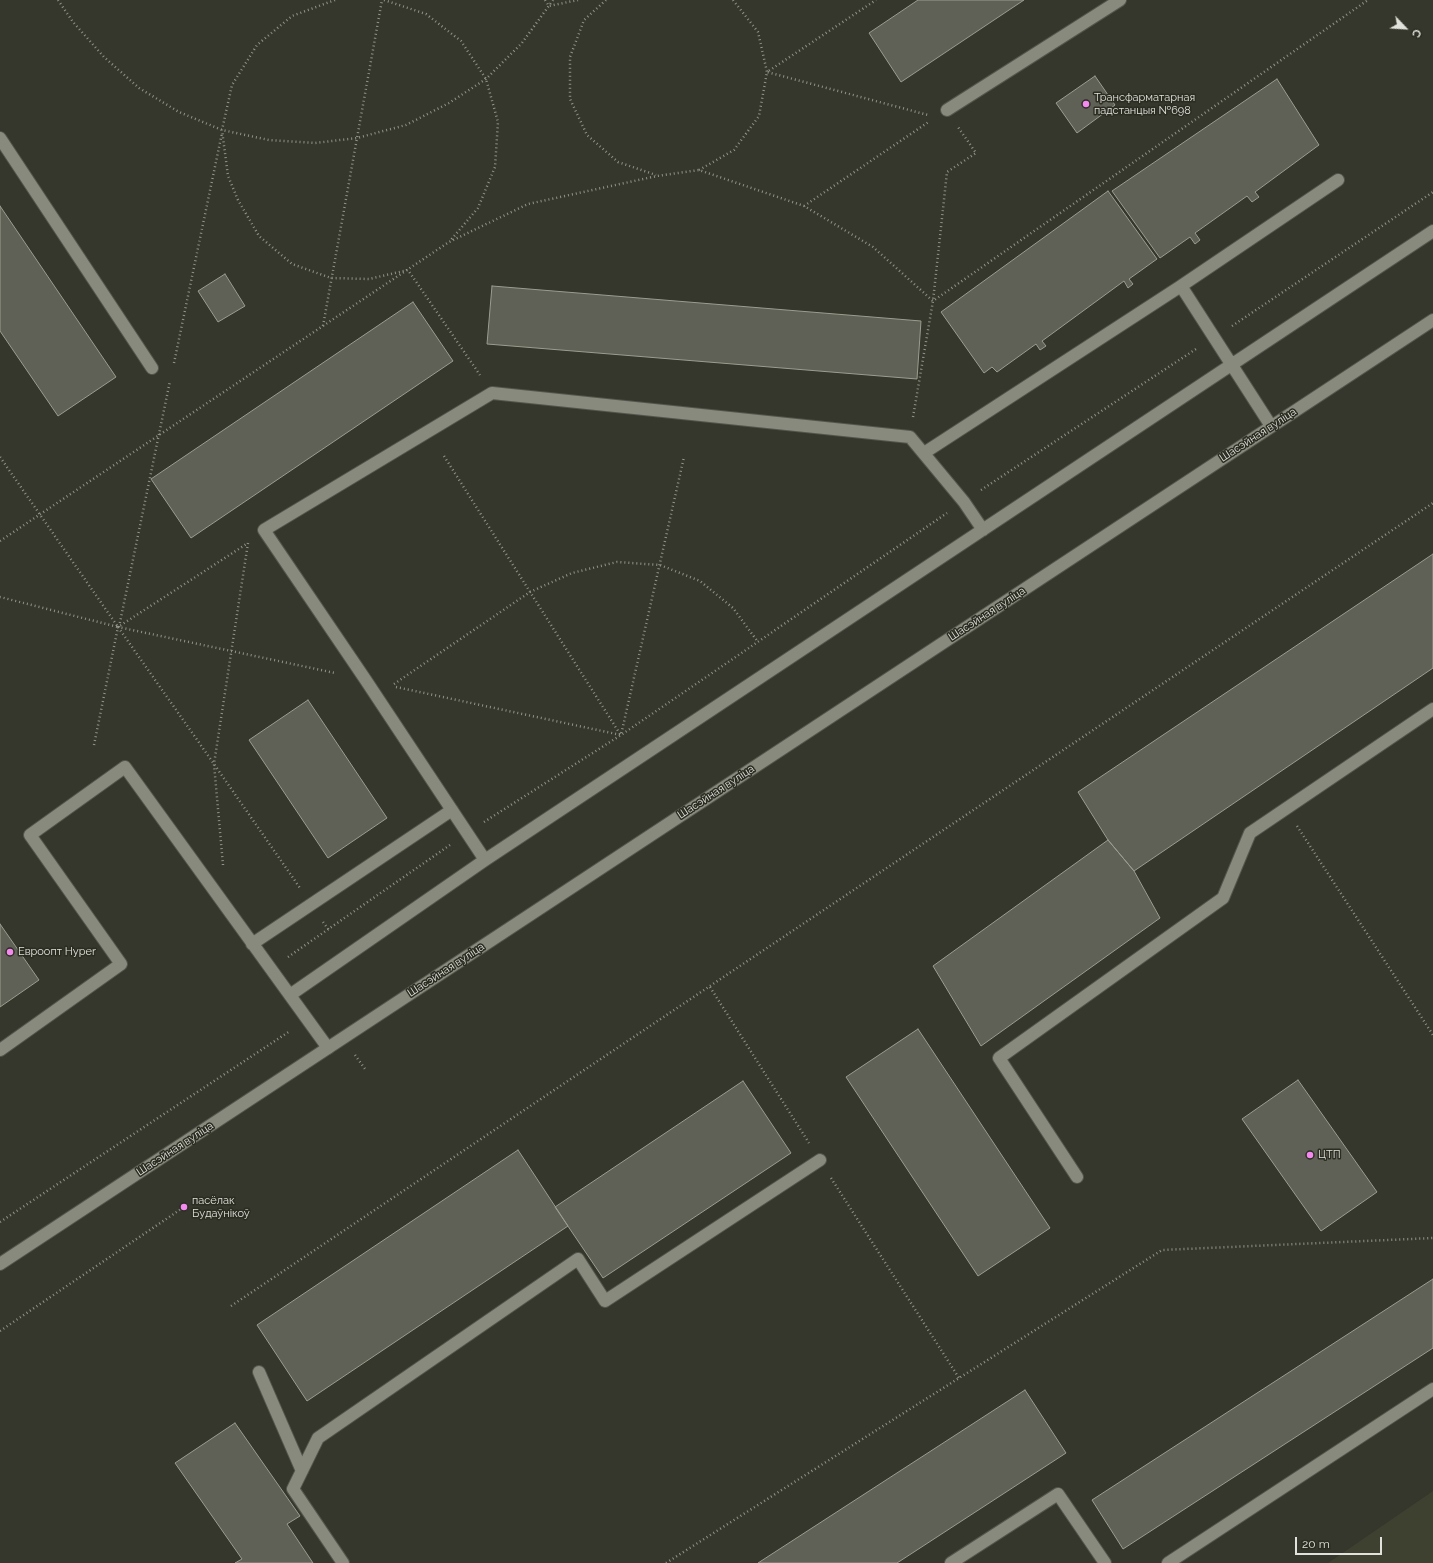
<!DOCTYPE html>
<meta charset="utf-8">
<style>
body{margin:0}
#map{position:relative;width:1433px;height:1563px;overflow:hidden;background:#35362c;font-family:Raleway,sans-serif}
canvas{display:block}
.north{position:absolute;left:1385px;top:8px;width:40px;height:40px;-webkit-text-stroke:3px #2b2c22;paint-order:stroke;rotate:115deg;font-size:11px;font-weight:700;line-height:16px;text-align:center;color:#e1e2db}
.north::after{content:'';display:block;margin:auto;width:14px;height:18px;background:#e1e2db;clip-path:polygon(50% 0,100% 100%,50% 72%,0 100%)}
.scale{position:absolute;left:1295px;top:1537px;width:87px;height:18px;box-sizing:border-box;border:2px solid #e1e2db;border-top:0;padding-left:5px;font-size:12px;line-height:14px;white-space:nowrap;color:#e1e2db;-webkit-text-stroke:3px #2b2c22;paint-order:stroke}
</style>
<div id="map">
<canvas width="1433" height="1563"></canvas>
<div class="north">С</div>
<div class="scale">20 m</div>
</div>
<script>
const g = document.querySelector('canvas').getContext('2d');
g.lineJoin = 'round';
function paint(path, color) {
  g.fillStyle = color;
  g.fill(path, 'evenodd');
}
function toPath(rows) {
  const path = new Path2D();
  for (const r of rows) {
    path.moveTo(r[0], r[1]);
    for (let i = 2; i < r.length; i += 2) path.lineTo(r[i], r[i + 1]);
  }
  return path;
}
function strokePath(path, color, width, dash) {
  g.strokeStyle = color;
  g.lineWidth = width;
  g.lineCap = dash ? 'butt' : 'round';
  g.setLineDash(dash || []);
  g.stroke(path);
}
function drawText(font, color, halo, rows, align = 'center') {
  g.font = font + ' Raleway,sans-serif';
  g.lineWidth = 3;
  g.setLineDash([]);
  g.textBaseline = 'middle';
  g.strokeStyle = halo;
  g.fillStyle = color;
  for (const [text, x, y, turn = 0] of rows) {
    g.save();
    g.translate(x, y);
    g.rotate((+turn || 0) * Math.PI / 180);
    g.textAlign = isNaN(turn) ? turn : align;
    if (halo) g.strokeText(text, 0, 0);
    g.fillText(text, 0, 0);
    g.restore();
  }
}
const built = toPath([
 [1433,1491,1433,1563,1328,1563]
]);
const building = toPath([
 [918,0,1024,0,901,82,869,33,918,0],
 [1095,76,1115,105,1077,133,1056,103,1095,76],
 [1277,79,1319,145,1255,192,1259,197,1252,202,1247,196,1195,233,1200,240,1195,244,1190,237,1160,258,1112,191,1277,79],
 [1108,191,1157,259,1129,279,1133,284,1128,288,1124,281,1042,341,1046,346,1040,350,1036,344,997,372,992,367,984,373,941,312,1108,191],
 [0,206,116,377,58,416,0,331,0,206],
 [225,274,245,306,218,322,198,291,225,274],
 [492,286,921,321,917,379,487,344,492,286],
 [413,302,453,361,191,538,151,479,413,302],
 [1433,554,1433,668,1134,871,1108,840,1078,792,1433,554],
 [308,700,387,818,328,858,249,740,308,700],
 [1108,840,1134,871,1160,918,981,1046,933,966,1108,840],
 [0,924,39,980,0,1007,0,924],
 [918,1029,1050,1228,978,1276,846,1077,918,1029],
 [1298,1080,1377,1192,1321,1231,1242,1119,1298,1080],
 [743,1081,791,1153,603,1278,555,1207,743,1081],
 [518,1150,568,1226,307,1401,257,1325,518,1150],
 [1433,1279,1433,1348,1123,1549,1092,1500,1433,1279],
 [1025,1390,1066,1453,897,1563,758,1563,1025,1390],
 [235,1423,300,1516,287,1524,313,1563,235,1563,242,1559,175,1463,235,1423]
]);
const path = toPath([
 [58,0,73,22,104,57,139,88,179,112,222,130,269,140,315,143,357,138,406,125,449,103,486,79,522,43,553,0],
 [335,0,292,16,257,45,232,85,222,130,228,176,238,200,259,236,292,264,331,278,369,279,408,270,480,375],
 [384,0,426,14,461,41,486,79,498,122,495,167,478,208,450,241],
 [545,0,549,6,578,0],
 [606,0,584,20,570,57,570,99,587,135,618,162,656,175],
 [733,0,758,32,767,72,876,0],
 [699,170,734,150,759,116,767,72,928,115],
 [804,206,930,121],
 [323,326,382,0],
 [1232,326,1433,192],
 [174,363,222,133],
 [913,417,933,301,947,172,976,153,958,127],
 [444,456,620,734],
 [0,457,118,627,0,597],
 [981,490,1196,349],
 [0,541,449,242,528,204,657,176,699,170,804,206,873,247,933,301,1368,0],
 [119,627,170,381],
 [394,684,530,592,572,573,617,562,660,565,700,581,733,608,758,642],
 [396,687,621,735,684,457],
 [94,745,118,627,335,673],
 [484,822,621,735,947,513],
 [1297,826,1433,1035],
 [223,865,214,764,248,543,118,627,214,764,300,888],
 [323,922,329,930],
 [288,957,450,845],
 [710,987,809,1143],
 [355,1055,365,1069],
 [831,1178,959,1378],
 [0,1222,290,1031],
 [231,1306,1433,503],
 [0,1331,184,1207],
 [666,1563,1162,1250,1433,1238]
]);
const service = toPath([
 [947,110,1120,0],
 [0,138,152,368],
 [1271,426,1181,286,1338,180],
 [924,453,1181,286],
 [485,860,365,679,264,530,492,393,910,437,964,502,983,530],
 [252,944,452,810],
 [290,995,485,860,1433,231],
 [0,1050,121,964,30,835,125,767,328,1048],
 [1077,1177,999,1058,1223,898,1250,833,1433,709],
 [259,1372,302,1471],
 [343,1563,293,1489,318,1438,578,1259,605,1301,820,1160],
 [951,1563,1058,1494,1105,1563],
 [1168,1563,1433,1389]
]);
const secondary = toPath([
 [0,1264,1433,320]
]);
const markers = [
 [1086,104,4,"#f489f0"],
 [10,952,4,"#f489f0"],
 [1310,1155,4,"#f489f0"],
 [184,1207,4,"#f489f0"]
];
const poiNames = [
 ["Трансфарматарная",1094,98],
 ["падстанцыя №698",1094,111],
 ["Евроопт Hyper",18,952],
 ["ЦТП",1318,1155],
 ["пасёлак",192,1201],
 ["Будаўнікоў",192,1214]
];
const streetNames = [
 ["Шасэйная вуліца",1258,435,-33],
 ["Шасэйная вуліца",987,614,-33],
 ["Шасэйная вуліца",716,792,-33],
 ["Шасэйная вуліца",446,970,-33],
 ["Шасэйная вуліца",175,1149,-33]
];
paint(built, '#3f4130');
paint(building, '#606156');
strokePath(building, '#9b9d90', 1);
strokePath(service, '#54554c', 14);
strokePath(secondary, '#54554c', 14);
strokePath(path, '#92938a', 2.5, [1, 3]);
strokePath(service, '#898a7e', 12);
strokePath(secondary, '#898a7e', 12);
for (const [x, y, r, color] of markers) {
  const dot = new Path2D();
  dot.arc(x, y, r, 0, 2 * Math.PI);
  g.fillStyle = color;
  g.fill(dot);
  strokePath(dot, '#2b2c22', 1.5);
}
drawText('11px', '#e1e2db', '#2b2c22', poiNames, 'left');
drawText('11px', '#e1e2db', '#2b2c22', streetNames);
</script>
